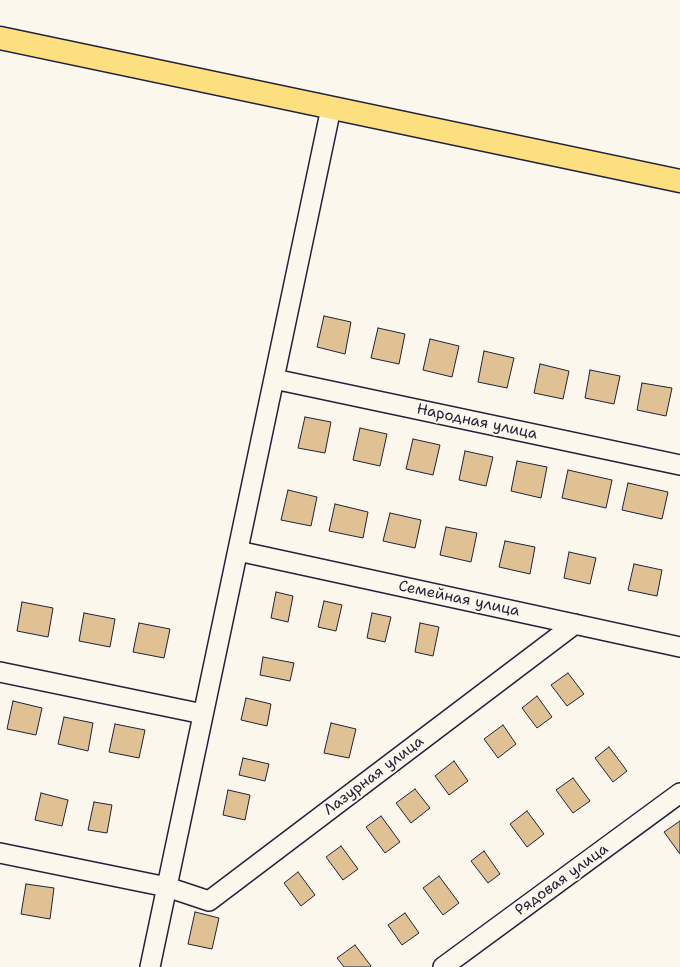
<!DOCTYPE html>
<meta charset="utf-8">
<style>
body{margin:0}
canvas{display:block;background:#fbf7ec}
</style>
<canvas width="680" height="967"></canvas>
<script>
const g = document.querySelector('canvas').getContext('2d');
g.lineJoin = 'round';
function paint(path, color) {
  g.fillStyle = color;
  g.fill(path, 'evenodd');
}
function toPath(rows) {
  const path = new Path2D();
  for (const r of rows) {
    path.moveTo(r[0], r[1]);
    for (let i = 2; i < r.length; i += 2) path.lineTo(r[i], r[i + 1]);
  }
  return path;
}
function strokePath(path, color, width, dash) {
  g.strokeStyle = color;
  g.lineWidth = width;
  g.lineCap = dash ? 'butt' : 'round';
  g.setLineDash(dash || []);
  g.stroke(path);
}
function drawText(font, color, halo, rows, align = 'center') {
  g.font = font + ' "Shantell Sans",sans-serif';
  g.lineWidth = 4;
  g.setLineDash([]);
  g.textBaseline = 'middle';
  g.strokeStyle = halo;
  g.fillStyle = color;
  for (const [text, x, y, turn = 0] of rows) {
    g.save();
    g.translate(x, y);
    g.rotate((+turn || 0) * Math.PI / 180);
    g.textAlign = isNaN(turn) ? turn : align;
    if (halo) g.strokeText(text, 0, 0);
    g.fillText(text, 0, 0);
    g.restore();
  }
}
const building = toPath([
 [324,316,351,322,345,354,317,347,324,316],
 [378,328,405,334,399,364,371,358,378,328],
 [430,339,459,346,452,377,423,370,430,339],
 [484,351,514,358,507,388,478,382,484,351],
 [540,364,569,371,563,399,534,393,540,364],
 [590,370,620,376,614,404,585,398,590,370],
 [642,383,672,388,666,416,637,410,642,383],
 [305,417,331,422,325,453,298,448,305,417],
 [360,428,387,434,380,466,353,460,360,428],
 [413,439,440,445,433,475,406,469,413,439],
 [465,451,493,457,486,486,459,480,465,451],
 [517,461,547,467,541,498,511,491,517,461],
 [568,470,612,480,606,508,562,498,568,470],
 [628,483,668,492,662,519,622,510,628,483],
 [288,490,317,497,311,526,281,520,288,490],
 [335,504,368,512,363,538,329,531,335,504],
 [390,513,421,520,415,548,383,541,390,513],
 [446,527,477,533,471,562,440,555,446,527],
 [505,541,535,547,530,574,499,567,505,541],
 [569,552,596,558,590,584,564,578,569,552],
 [634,564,662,570,657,596,628,590,634,564],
 [276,592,293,596,288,622,271,618,276,592],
 [324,601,342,605,336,631,318,627,324,601],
 [22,602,53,608,48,637,17,631,22,602],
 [84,613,115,619,110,647,79,641,84,613],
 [372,613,391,617,385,642,367,638,372,613],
 [139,623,170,629,164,658,133,652,139,623],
 [420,623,439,627,433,656,415,652,420,623],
 [263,657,294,663,290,681,260,675,263,657],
 [568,673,584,694,567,706,551,685,568,673],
 [537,696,552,717,537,728,522,708,537,696],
 [246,698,271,704,267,726,241,720,246,698],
 [13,701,42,708,36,735,7,729,13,701],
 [64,717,93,723,88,751,58,744,64,717],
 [331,723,356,729,349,758,324,753,331,723],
 [115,724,145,730,139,758,109,752,115,724],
 [503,725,516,744,498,758,484,739,503,725],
 [609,747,627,771,613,782,595,758,609,747],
 [243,758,269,764,265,781,239,775,243,758],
 [454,761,468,781,449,795,435,776,454,761],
 [573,778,590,801,573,813,556,790,573,778],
 [415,789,430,808,411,823,396,803,415,789],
 [228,790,250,795,245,820,223,815,228,790],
 [41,793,68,800,62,826,35,820,41,793],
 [94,802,112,805,107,833,88,830,94,802],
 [527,811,544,834,527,847,510,824,527,811],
 [381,816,400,842,385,853,366,827,381,816],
 [680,821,680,854,664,832,680,821],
 [341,846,358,869,343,880,326,857,341,846],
 [484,851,500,874,488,883,471,861,484,851],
 [298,872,315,895,301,906,284,883,298,872],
 [439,876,459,903,443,915,423,888,439,876],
 [26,884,54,888,50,919,21,914,26,884],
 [195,912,219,918,212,949,188,944,195,912],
 [405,913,419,933,402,945,388,925,405,913],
 [355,945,371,966,370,967,344,967,337,958,355,945]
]);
const minor = toPath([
 [274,379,680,465],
 [238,551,680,647],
 [0,672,203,714],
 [0,853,167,887,209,901,575,624],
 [150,967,331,108],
 [443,967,680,793]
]);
const major = toPath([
 [0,38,680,181]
]);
const streetNames = [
 ["Народная улица",477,422,12],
 ["Семейная улица",459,599,12],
 ["Лазурная улица",374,776,-37],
 ["Рядовая улица",562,880,-36]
];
paint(building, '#dfc193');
strokePath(building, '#22223b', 1);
strokePath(minor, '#22223b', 22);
strokePath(major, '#22223b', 25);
strokePath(minor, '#fbf7ec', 19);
strokePath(major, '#fce080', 22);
drawText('15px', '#22223b', '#fbf7ec', streetNames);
</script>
